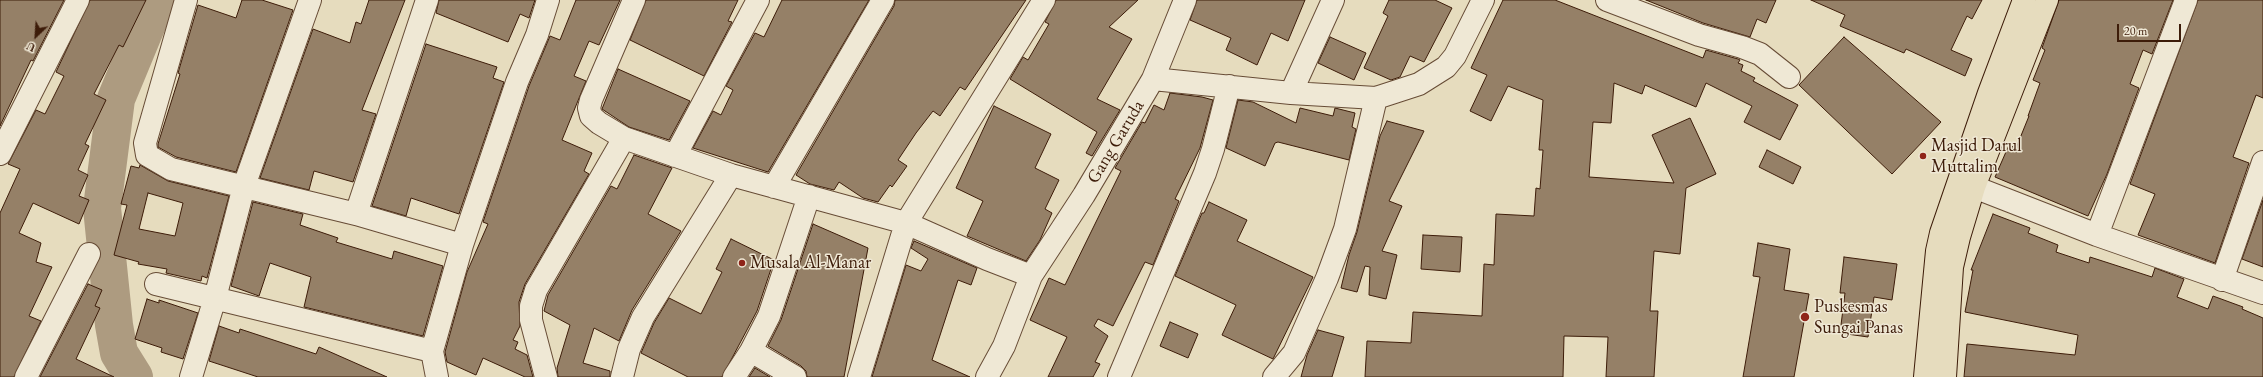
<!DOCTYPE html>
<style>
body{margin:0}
#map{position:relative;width:2263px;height:377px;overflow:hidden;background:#e6dcbe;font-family:"EB Garamond",serif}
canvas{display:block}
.north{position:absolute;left:16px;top:16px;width:40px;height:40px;-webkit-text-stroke:3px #efe8d5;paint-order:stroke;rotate:205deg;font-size:11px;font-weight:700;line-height:16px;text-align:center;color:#3d1c09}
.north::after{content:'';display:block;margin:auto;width:14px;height:18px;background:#3d1c09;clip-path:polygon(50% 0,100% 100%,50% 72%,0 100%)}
.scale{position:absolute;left:2117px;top:24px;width:64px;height:18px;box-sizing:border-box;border:2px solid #3d1c09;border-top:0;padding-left:5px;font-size:12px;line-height:14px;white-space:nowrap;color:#3d1c09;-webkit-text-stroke:3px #efe8d5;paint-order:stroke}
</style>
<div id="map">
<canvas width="2263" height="377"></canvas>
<div class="north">U</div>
<div class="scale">20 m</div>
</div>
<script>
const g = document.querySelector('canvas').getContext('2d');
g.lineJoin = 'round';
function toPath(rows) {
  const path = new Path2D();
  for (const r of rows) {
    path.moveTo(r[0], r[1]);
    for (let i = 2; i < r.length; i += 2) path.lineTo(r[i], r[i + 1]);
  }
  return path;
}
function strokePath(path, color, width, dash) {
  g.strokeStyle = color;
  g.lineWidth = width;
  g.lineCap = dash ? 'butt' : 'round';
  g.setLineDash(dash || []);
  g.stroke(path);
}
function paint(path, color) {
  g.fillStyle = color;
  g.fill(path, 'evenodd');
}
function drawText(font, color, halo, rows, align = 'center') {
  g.font = font + ' "EB Garamond",serif';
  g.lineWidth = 3;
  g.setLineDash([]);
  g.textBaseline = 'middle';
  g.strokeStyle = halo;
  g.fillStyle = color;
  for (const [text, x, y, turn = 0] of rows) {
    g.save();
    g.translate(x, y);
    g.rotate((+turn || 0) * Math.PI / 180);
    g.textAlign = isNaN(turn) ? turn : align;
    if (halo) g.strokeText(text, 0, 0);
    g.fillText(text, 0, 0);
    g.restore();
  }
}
const river = toPath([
 [134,377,119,353,114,325,102,208,116,99,157,0]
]);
const building = toPath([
 [0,0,64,0,33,61,31,60,0,126,0,0],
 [90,0,146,0,123,47,119,45,94,94,106,100,85,144,89,146,78,170,88,175,79,196,89,200,79,224,33,203,19,233,41,243,36,262,52,267,29,316,41,321,14,377,0,377,0,213,20,169,8,164,36,110,45,114,64,76,56,72,90,0],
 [242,0,262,0,293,10,236,172,176,157,158,147,158,144,180,74,178,73,198,5,236,18,242,0],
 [369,0,405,0,362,110,376,114,353,182,314,171,309,190,260,178,313,29,350,43,356,22,361,24,369,0],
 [439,0,535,0,529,18,520,14,508,42,436,13,439,0],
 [576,0,620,0,599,45,589,41,574,76,586,81,562,140,592,153,584,171,589,174,525,284,519,302,520,326,513,340,518,342,515,349,527,355,533,377,525,377,483,358,476,375,447,362,445,352,467,272,488,224,483,222,529,86,550,36,560,40,576,0],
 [646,0,738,0,728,21,732,22,704,76,630,40,646,0],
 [782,0,869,0,768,172,693,148,713,111,721,115,733,90,726,86,755,33,764,37,782,0],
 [895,0,1026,0,965,90,960,87,940,116,933,111,916,133,898,160,907,166,892,187,890,185,878,202,863,198,839,182,834,190,810,184,796,175,894,6,895,0],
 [1056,0,1138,0,1109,27,1132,39,1097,99,1120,110,1092,156,1086,153,1097,132,1010,79,1023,57,1028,60,1049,24,1045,22,1056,0],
 [1197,0,1305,0,1288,41,1271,33,1257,65,1226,50,1231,38,1190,20,1197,0],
 [1389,0,1435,0,1452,8,1424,62,1410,56,1400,77,1391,80,1364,68,1388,16,1383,13,1389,0],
 [1503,0,1555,0,1703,58,1706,50,1738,59,1740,60,1738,63,1743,65,1741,71,1755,78,1753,81,1798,105,1780,140,1744,122,1752,106,1706,83,1696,107,1645,85,1642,94,1614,83,1611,123,1593,122,1589,177,1674,183,1652,135,1690,118,1716,174,1686,188,1680,254,1654,251,1650,311,1658,311,1654,377,1606,377,1608,337,1564,336,1563,377,1365,377,1367,341,1411,343,1413,312,1482,316,1484,264,1494,265,1496,214,1534,216,1536,188,1540,189,1543,150,1539,150,1543,100,1508,86,1491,121,1470,111,1487,75,1471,68,1503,0],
 [1646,0,1776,0,1766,23,1757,19,1750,37,1703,23,1646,0],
 [1811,0,1982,0,1972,19,1967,16,1951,50,1972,59,1965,76,1906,49,1904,53,1840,26,1845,15,1811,0],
 [2059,0,2173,0,2152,54,2143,50,2130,84,2139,88,2107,174,2088,216,1995,177,2009,145,2016,148,2029,116,2028,116,2040,83,2033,80,2045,50,2042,48,2059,0],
 [2198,0,2263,0,2263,98,2256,95,2233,157,2249,163,2215,263,2138,235,2155,194,2130,184,2198,0],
 [1330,37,1366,53,1354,80,1318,63,1330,37],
 [1844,37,1941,122,1892,174,1799,85,1844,37],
 [426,44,497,67,493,78,504,82,459,214,411,198,406,216,372,206,426,44],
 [618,69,690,101,669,140,629,127,602,109,618,69],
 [1170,93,1202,97,1213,100,1200,148,1175,199,1179,201,1153,265,1145,262,1113,326,1098,319,1094,326,1108,336,1095,362,1100,364,1093,377,1048,377,1067,337,1030,320,1049,278,1065,285,1121,171,1115,168,1142,122,1145,123,1154,105,1164,110,1170,93],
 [1238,100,1253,102,1296,123,1300,108,1333,116,1335,108,1355,113,1352,127,1356,129,1349,160,1278,142,1275,143,1265,166,1226,148,1238,100],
 [994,106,1051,134,1035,168,1059,180,1045,209,1052,213,1040,240,1026,261,967,236,983,201,956,188,994,106],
 [1387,121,1424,131,1389,201,1402,206,1382,251,1397,255,1386,299,1369,295,1370,267,1365,266,1357,292,1341,288,1349,255,1357,232,1380,136,1387,121],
 [1767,150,1801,167,1793,184,1759,167,1767,150],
 [634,155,672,168,648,214,681,231,632,310,619,341,594,328,583,363,610,371,610,377,558,377,557,368,570,325,544,311,548,295,611,186,617,189,634,155],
 [140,165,168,181,229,196,207,278,202,276,201,281,166,273,167,269,138,264,139,262,114,255,127,205,121,204,131,166,139,168,140,165],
 [148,193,183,203,175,236,139,229,148,193],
 [2263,200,2263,267,2242,259,2263,200],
 [253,202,303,214,300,225,338,238,336,242,392,259,394,251,443,266,423,336,304,307,311,277,270,263,259,296,231,286,253,202],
 [1209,202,1247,220,1237,241,1313,277,1273,359,1222,335,1236,305,1175,276,1202,213,1204,213,1209,202],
 [1993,214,2030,228,2028,233,2058,245,2056,252,2089,263,2090,257,2152,277,2155,268,2184,279,2177,297,2208,309,2213,296,2243,307,2242,309,2263,318,2263,377,1964,377,1967,344,2075,355,2078,335,1965,312,1973,270,1971,270,1993,214],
 [813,224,868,248,844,377,807,377,806,371,801,366,768,346,781,320,813,224],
 [1423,235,1462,237,1460,272,1421,269,1423,235],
 [731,239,774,260,757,311,722,377,688,377,641,353,654,323,669,298,701,314,722,272,716,269,731,239],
 [914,241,977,268,971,285,958,280,932,360,970,377,872,377,906,265,921,271,928,259,911,248,914,241],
 [1758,243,1790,249,1784,290,1809,294,1794,377,1743,377,1760,277,1753,276,1758,243],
 [1844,257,1897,264,1892,300,1874,297,1868,337,1840,333,1845,293,1840,293,1844,257],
 [88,284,102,290,95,306,100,308,76,359,114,377,40,377,88,284],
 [147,299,159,303,159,300,198,313,183,359,161,352,162,348,135,339,147,299],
 [1170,322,1198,334,1188,358,1160,346,1170,322],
 [219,326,239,333,240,329,316,354,319,347,387,377,258,377,209,361,219,326],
 [1318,330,1344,337,1332,377,1301,377,1307,355,1318,330],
 [755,368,770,377,749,377,755,368]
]);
const minor = toPath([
 [186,0,145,143,147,155,171,169,356,214,462,245],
 [634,0,591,100,589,108,591,116,599,123,624,138,731,175,906,223,987,259,1031,276],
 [1607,0,1699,35,1742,47,1760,54,1789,77],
 [1153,79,1291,93,1376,98],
 [1291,93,1333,0],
 [0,154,78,0],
 [675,156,758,0],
 [774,187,883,0],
 [1974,187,2097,235,2263,293],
 [356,214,427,0],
 [2097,235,2186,0],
 [2222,280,2263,162],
 [156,284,432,351],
 [751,351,795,377],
 [26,377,89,254],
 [191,377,215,298,244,186,310,0],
 [437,377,432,351,462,245,517,82,537,35,548,0],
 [546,377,531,320,531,306,536,290,624,138],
 [622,377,629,349,643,317,731,175],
 [734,377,751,351,769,316,809,196],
 [859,377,906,223,1044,0],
 [987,377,1004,346,1031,276,1084,195,1153,79,1185,0],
 [1119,377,1205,173,1213,149,1229,86],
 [1274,377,1294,353,1327,278,1345,229,1376,98,1419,84,1446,67,1455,56,1483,0]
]);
const major = toPath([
 [1925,377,1937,251,1941,233,1989,93,2024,0],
 [1945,377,1952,267,1959,237,1974,187,2047,0]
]);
const markers = [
 [1923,156,4,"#8f2418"],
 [742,263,4,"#8f2418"],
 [1805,317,5,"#8f2418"]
];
const streetNames = [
 ["Gang Garuda",1116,142,-59]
];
const poiNames = [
 ["Masjid Darul",1931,146],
 ["Muttalim",1931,167],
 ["Musala Al-Manar",750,263],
 ["Puskesmas",1814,307],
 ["Sungai Panas",1814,328]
];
strokePath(river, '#ad9b80', 38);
paint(building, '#958067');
strokePath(building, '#3d1c09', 1);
strokePath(minor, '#674c36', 24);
strokePath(major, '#3d1c09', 24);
strokePath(minor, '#efe8d5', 22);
strokePath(major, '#e6dcbe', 22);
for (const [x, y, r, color] of markers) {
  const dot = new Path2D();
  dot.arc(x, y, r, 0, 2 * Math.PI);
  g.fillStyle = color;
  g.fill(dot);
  strokePath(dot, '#efe8d5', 1.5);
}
drawText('18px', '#3d1c09', '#efe8d5', streetNames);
drawText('18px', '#3d1c09', '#efe8d5', poiNames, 'left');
</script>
